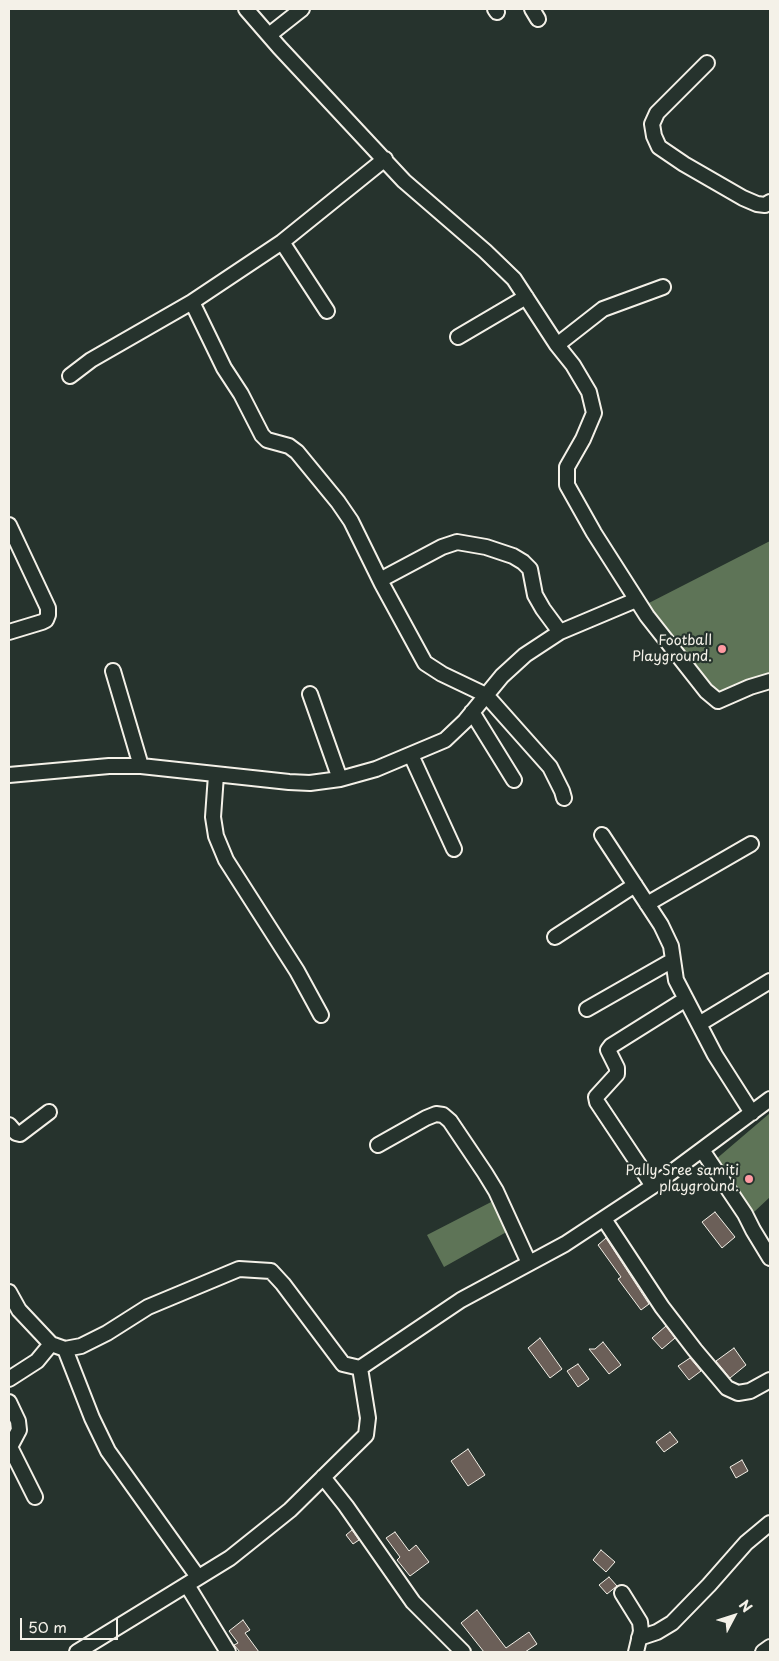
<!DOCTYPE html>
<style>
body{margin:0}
#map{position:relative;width:779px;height:1661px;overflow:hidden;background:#26332d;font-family:"Playpen Sans",sans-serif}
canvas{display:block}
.frame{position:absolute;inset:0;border:10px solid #f4f1e8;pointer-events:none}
.north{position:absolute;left:709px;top:1591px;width:50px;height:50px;-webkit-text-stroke:4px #26332d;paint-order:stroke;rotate:50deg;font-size:14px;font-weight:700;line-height:20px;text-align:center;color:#f4f1e8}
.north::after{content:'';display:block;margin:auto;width:18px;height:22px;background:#f4f1e8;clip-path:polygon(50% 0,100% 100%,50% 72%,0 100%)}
.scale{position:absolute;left:20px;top:1618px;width:98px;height:22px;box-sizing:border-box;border:2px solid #f4f1e8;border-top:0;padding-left:6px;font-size:15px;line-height:18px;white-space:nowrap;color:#f4f1e8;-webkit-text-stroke:4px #26332d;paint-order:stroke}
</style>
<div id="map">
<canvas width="779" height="1661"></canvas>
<div class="frame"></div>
<div class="north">N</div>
<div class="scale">50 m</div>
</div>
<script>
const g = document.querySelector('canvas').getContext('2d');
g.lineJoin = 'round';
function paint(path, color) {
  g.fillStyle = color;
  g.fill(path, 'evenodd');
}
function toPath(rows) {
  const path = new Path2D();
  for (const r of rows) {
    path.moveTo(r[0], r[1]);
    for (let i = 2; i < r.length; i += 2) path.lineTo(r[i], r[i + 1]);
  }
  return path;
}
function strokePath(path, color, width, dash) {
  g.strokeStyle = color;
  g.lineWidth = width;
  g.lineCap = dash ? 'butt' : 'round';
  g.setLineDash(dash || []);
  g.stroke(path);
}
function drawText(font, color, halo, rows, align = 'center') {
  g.font = font + ' "Playpen Sans",sans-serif';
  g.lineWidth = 4.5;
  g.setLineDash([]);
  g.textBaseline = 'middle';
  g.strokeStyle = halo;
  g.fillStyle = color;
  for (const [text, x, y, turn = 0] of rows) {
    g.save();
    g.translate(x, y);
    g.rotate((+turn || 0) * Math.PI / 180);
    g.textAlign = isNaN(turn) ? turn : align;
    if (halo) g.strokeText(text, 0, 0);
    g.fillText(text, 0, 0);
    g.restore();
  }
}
const green = toPath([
 [770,541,770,682,718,701,643,606],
 [770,1113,770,1197,754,1212,715,1160],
 [495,1200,510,1230,444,1267,427,1235]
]);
const building = toPath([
 [715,1212,735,1237,722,1248,702,1222,715,1212],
 [606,1238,649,1304,641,1310,618,1279,621,1277,598,1245,606,1238],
 [666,1326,675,1338,662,1349,652,1338,666,1326],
 [540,1338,562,1369,550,1378,528,1348,540,1338],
 [603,1342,621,1365,609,1374,589,1349,595,1349,603,1342],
 [734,1348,746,1365,730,1378,716,1361,734,1348],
 [690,1358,701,1371,689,1380,678,1366,690,1358],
 [578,1364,589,1379,578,1387,567,1371,578,1364],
 [670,1432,678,1442,664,1452,656,1442,670,1432],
 [468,1449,485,1475,468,1486,451,1461,468,1449],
 [742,1460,748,1471,736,1478,730,1467,742,1460],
 [352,1530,359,1540,353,1544,346,1535,352,1530],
 [395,1532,409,1551,416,1545,429,1562,410,1576,397,1560,400,1557,386,1538,395,1532],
 [601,1550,615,1562,606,1572,593,1560,601,1550],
 [609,1577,617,1586,607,1594,599,1585,609,1577],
 [477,1610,506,1648,529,1632,537,1644,525,1652,484,1652,461,1623,477,1610],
 [243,1620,250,1630,245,1633,259,1652,240,1652,234,1645,238,1643,229,1631,243,1620]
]);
const minor = toPath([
 [246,9,279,47,404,181,485,251,514,279,557,345,573,365,589,392,594,413,583,439,567,467,567,485,594,533,647,616,706,691,718,701,750,687,770,681],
 [495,9,497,12],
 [532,9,538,19],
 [269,35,302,9],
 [707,63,657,113,652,124,654,136,659,147,684,164,743,198,757,204,765,205,770,202],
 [282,242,327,311],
 [192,302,224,368,241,394,262,435,267,440,289,446,297,452,338,502,351,521,382,584,425,663,442,674,486,695,550,767,562,791,564,798],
 [458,337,526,297],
 [557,345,603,309,663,287],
 [70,376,91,360,192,302,282,242,385,159],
 [9,525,48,608,48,615,46,620,42,622,9,632],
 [380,580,442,547,457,542,486,547,513,556,523,562,530,569,535,595,543,609,560,632],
 [113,671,141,766],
 [310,694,340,779],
 [472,712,514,780],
 [411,755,454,849],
 [9,775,109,766,141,766,289,782,310,783,340,779,376,769,445,740,465,721,502,676,525,655,560,632,636,600],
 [216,775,213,817,216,836,226,860,297,971,321,1015],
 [602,835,661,925,671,946,676,980,715,1055,752,1113],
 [647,904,751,844],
 [555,937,635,885],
 [587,1009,673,960],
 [699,1024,770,981],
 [9,1125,16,1133,20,1134,49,1112],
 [378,1145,426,1118,436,1114,443,1115,450,1121,485,1173,496,1191,529,1263],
 [702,1150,745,1214,753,1230,770,1258],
 [653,1186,597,1102,596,1097,617,1074,617,1068,608,1050,611,1046,686,999],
 [604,1219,662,1307,695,1350,727,1388,738,1393,750,1391,770,1380],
 [9,1292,19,1310,51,1344,65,1349,81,1346,107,1333,148,1307,239,1269,271,1271,283,1284,343,1364,360,1368,461,1300,565,1244,653,1186,770,1099],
 [65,1349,92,1418,108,1451,198,1577],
 [9,1379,37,1361,51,1344],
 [9,1402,18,1421,19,1430,10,1447,35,1497],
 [323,1477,346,1506,413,1602,463,1652],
 [187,1585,228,1652],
 [622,1593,640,1622,641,1631,636,1652],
 [639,1638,657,1632,672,1623,709,1585,746,1543,770,1523],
 [77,1652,230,1558,290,1510,366,1435,368,1418,360,1368],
 [763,1652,770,1647]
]);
const markers = [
 [722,649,5,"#ff9aa2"],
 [749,1179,5,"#ff9aa2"]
];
const poiNames = [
 ["Football",712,641],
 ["Playground.",712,657],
 ["Pally Sree samiti",739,1171],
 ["playground.",739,1187]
];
paint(green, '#5e7457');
paint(building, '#6b5f58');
strokePath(building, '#f4f1e8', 1);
strokePath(minor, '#f4f1e8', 18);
strokePath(minor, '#26332d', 14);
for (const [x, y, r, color] of markers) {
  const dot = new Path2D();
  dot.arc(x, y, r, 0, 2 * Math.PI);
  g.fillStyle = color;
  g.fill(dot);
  strokePath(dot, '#26332d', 2);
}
drawText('14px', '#f4f1e8', '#26332d', poiNames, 'right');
</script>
